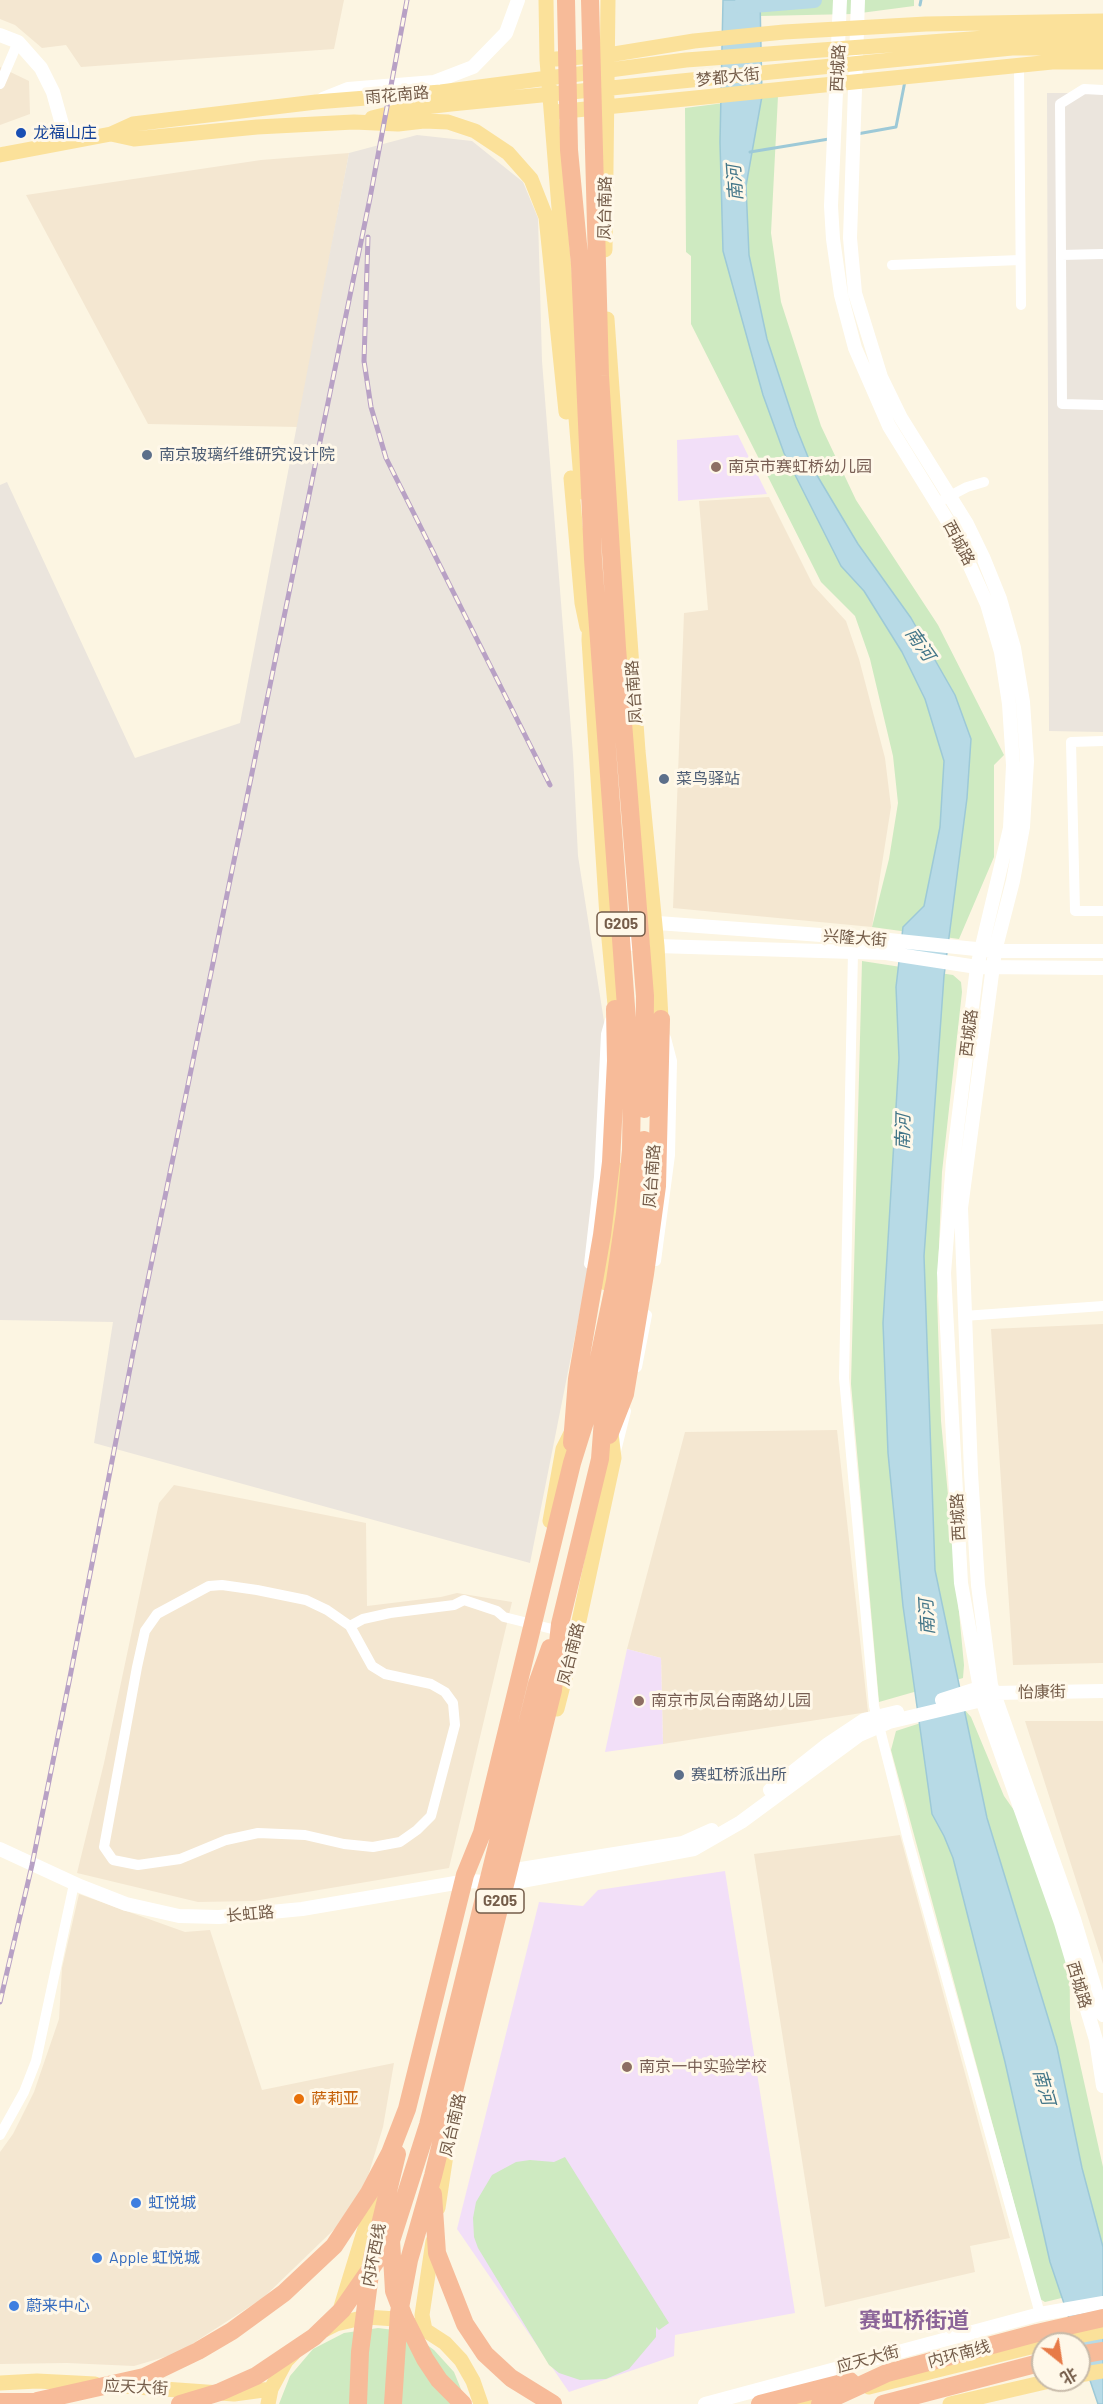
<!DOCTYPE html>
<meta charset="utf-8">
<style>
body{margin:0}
#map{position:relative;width:1103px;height:2404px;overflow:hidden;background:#fcf5e2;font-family:Barlow,"Noto Sans SC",sans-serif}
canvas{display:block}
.north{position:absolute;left:1031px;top:2332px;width:60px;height:60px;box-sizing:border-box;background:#fff8e9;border:2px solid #c7baa9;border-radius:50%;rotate:150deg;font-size:16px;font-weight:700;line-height:24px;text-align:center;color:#745c49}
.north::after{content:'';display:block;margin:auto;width:21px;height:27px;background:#e77a47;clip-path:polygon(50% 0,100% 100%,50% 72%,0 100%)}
</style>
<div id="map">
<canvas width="1103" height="2404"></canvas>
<div class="north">北</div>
</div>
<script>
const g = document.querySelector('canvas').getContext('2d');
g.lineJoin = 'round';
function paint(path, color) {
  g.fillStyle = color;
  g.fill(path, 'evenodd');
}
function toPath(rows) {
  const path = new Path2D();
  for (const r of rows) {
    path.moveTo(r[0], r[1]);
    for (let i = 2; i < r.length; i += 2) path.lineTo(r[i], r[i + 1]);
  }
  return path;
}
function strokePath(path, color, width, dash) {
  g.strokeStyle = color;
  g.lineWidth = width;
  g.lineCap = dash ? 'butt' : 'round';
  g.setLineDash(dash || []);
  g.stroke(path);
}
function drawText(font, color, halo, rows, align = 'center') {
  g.font = font + ' Barlow,"Noto Sans SC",sans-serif';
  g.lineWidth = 6;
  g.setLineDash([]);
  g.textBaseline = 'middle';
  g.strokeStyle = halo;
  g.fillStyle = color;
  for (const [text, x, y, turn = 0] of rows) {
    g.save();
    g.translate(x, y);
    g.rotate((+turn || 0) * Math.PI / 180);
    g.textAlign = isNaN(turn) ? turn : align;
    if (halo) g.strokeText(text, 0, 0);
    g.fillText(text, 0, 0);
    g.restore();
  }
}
const residential = toPath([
 [0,0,344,0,334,49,81,67,66,45,42,48,15,25,0,19],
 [0,67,29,81,30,114,0,125],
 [349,153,298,427,148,424,26,195,261,160],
 [769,497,813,585,846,621,859,659,885,758,891,807,872,927,673,908,684,613,708,610,699,501],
 [1103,1324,1103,1663,1013,1665,991,1329],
 [837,1430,868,1712,663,1744,661,1658,627,1649,685,1432],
 [174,1485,366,1523,367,1606,441,1597,457,1593,512,1602,449,1868,254,1901,198,1902,77,1873,104,1763,159,1503],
 [1025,1721,1103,1721,1103,1964],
 [900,1835,1010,2238,970,2246,975,2272,825,2307,754,1854],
 [79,1894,185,1932,210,1930,262,2090,394,2063,383,2127,365,2186,349,2215,263,2298,178,2353,134,2366,67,2363,0,2364,0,2152,13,2134,34,2092,59,2019,62,1968]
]);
const industrial = toPath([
 [1047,93,1103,93,1103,732,1049,731],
 [417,135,472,141,523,182,538,218,542,361,573,755,578,856,606,1034,588,1271,530,1563,94,1443,113,1322,0,1320,0,485,7,482,135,758,240,723,349,153]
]);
const education = toPath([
 [738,435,767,494,678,501,677,440],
 [627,1649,661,1658,663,1744,605,1752],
 [725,1871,795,2313,675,2335,674,2356,569,2392,457,2229,539,1902,583,1906,598,1890]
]);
const green = toPath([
 [760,0,914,0,914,6,853,14,760,16],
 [778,96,771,233,781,302,821,426,856,500,938,625,1004,755,994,765,994,857,959,939,872,927,889,859,898,803,893,756,870,659,855,616,821,582,691,324,691,256,686,252,685,108],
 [862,961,953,975,961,982,962,992,942,1172,937,1296,941,1421,964,1665,963,1678,879,1702,851,1384],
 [964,1709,971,1717,1004,1796,1069,1889,1070,2019,1103,2167,1103,2288,1045,2302,1040,2299,891,1750,896,1731],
 [565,2157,669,2323,659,2330,656,2327,656,2337,629,2369,606,2379,580,2380,559,2373,549,2365,478,2248,474,2237,473,2218,476,2202,492,2175,516,2162,530,2160,554,2162],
 [378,2328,394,2330,422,2341,434,2350,454,2372,467,2404,279,2404,290,2376,313,2349,344,2333]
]);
const water = toPath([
 [723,0,760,0,762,96,746,186,749,255,767,339,796,427,812,467,858,544,911,618,955,695,971,739,967,798,944,976,924,1256,935,1570,987,1818,1057,2047,1082,2168,1103,2247,1103,2404,1098,2404,1050,2262,1005,2062,953,1858,944,1836,932,1814,903,1606,888,1453,883,1323,899,1058,896,987,903,927,924,906,940,827,944,761,925,699,902,652,864,591,841,566,784,453,763,395,723,251,720,142,723,0]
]);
const stream = toPath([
 [920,5,921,0],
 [857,134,896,127,905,81],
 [750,152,829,139]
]);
const river = toPath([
 [741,6,814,0]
]);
const street = toPath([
 [1019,66,1021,305],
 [0,84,18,42],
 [1103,90,1084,89,1060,104,1062,404,1103,405],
 [1061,255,1103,254],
 [892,265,1020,260],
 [944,499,967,487,984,482],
 [1103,741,1071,742,1075,911,1103,911],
 [853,952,844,1378,874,1706,908,1840,1040,2314],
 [656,1261,670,1155,672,1061,666,1038],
 [589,1264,599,1177,606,1034,610,1020],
 [964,1316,1103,1306],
 [637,1367,647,1315],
 [616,1451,626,1411],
 [222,1585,257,1590,306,1600,327,1610,350,1626,372,1666,385,1674,431,1684,445,1692,453,1703,455,1725,431,1816,417,1830,400,1842,373,1847,344,1844,305,1835,258,1833,226,1840,180,1859,138,1865,113,1860,104,1847,137,1667,145,1631,157,1614,209,1586,222,1585],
 [350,1626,363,1619,390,1613,454,1605,464,1600,497,1611,504,1617,564,1632],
 [0,2135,24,2092,36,2061,74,1884]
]);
const secondary = toPath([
 [840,0,831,206,833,239,841,295,855,348,889,426,955,533,987,604,1001,652,1009,704,1013,765,1010,828,977,967,953,1162,944,1273,961,1583,982,1700,1061,1923,1096,2040,1103,2086],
 [858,0,850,238,855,293,881,377,901,418,967,524,983,557,1000,599,1014,648,1023,702,1027,761,1023,827,1013,881,995,951,961,1208,971,1473,978,1585,991,1685,1074,1919,1103,2015],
 [0,35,18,42,41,68,53,92,67,142],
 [323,99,348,89,434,82,473,67,506,33,518,0],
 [644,922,889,940,995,951,1103,951],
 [612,942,657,946,886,953,977,967,1103,968],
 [942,1700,989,1685],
 [770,1790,828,1744,864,1720,897,1712],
 [0,1849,80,1886,126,1904,179,1916,219,1917,302,1909,467,1881,511,1883,694,1849,741,1822,859,1735,889,1722,982,1700,994,1693,1103,1691],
 [515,1870,683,1843,712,1830],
 [705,2404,1040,2314,1103,2303]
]);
const primary = toPath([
 [546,0,547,60,582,492],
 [556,59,608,55,694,41,784,32,926,24,1103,21],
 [556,112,1052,62,1103,62],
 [372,118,408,109,451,104,1012,48,1103,48],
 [111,134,134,139,257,127,354,122,398,124,424,121,448,122,475,131,508,153,531,179,546,217,566,412],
 [0,155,111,134,133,124,316,102,441,92,686,60,1025,35,1103,35],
 [605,250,608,0],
 [607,319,638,751,657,946,661,1019,658,1031],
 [571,478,582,603,587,627],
 [590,614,589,640,607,917,615,1005,619,1018],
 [606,1283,618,1170],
 [550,1521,563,1449,573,1429],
 [557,1709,576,1635,614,1458,610,1425],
 [438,2208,446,2155],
 [341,2307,378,2186],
 [324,2330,336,2324,366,2317,396,2319,425,2330,445,2343,461,2360,473,2381,481,2404],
 [425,2330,422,2315,433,2241],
 [1079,2375,1103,2371],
 [0,2383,37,2381,95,2384],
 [122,2386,234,2394,271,2389],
 [869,2387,1063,2339,1103,2331],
 [268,2404,271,2389,286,2361,293,2354],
 [802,2404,831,2397],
 [950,2404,1054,2380]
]);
const highway = toPath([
 [590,0,600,376,617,648,645,996,644,1109],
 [609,1435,625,1394,645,1274,657,1186,661,1019],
 [572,1443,577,1379,602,1235,611,1162,616,1061,615,1009],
 [433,2194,437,2253,465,2324,485,2354,511,2378,553,2404],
 [391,2240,394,2291,404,2317,425,2359,439,2380,463,2404],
 [1079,2355,1103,2351],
 [37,2401,144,2377,198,2351,232,2331,284,2293,334,2246,369,2193,390,2153,407,2109,465,1875,482,1833,572,1463,587,1415,615,1281,625,1213,631,1150,632,1088,593,559,580,265,569,150,566,0],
 [0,2402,49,2402],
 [180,2404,220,2392,256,2376,314,2337,342,2310,392,2238,428,2125,537,1684,550,1648],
 [358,2404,360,2352,372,2258,397,2154],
 [393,2404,399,2313,409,2260,433,2176,553,1690,560,1624,600,1459,603,1419,630,1277,644,1140],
 [760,2404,850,2381],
 [820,2404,887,2373,1037,2333,1103,2318],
 [883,2404,1043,2362]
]);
const rail = toPath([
 [368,237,364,361,371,407,386,458,550,785],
 [0,2002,32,1865,70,1677,134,1348,370,198,407,0]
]);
const markers = [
 [21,133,6,"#1a4fb4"],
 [147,455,6,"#5c6f8a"],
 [716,467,6,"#8d6e63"],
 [664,779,6,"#5c6f8a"],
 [639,1701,6,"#8d6e63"],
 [679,1775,6,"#5c6f8a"],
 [627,2067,6,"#8d6e63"],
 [299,2099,6,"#e8710a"],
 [136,2203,6,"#3f7fe0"],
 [97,2258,6,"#3f7fe0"],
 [14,2306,6,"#3f7fe0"]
];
const shields = [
 [621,924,48],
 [500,1901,48]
];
const shieldNames = [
 ["G205",621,924],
 ["G205",500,1901]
];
const streetNames = [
 ["西城路",838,68,-87],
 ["梦都大街",728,77,-6],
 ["雨花南路",397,95,-5],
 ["凤台南路",605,208,-89],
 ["西城路",959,543,62],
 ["凤台南路",634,692,-94],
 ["兴隆大街",855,938,4],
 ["西城路",969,1033,-83],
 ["凤台南路",652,1176,-86],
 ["西城路",958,1517,-93],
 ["凤台南路",571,1654,-76],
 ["怡康街",1042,1692,-1],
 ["长虹路",250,1914,-5],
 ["西城路",1079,1985,73],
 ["凤台南路",453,2125,-77],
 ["内环西线",374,2255,-79],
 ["内环南线",959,2354,-15],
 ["应天大街",868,2359,-15],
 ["应天大街",136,2387,3]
];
const transitNames = [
 ["龙福山庄",33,133]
];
const serviceNames = [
 ["南京玻璃纤维研究设计院",159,455],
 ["菜鸟驿站",676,779],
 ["赛虹桥派出所",691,1775]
];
const educationNames = [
 ["南京市赛虹桥幼儿园",728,467],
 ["南京市凤台南路幼儿园",651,1701],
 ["南京一中实验学校",639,2067]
];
const foodNames = [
 ["萨莉亚",311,2099]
];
const shopNames = [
 ["虹悦城",148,2203],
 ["Apple 虹悦城",109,2258],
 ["蔚来中心",26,2306]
];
const waterNames = [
 ["南河",735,183,-94],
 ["南河",920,644,55],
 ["南河",903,1132,-89],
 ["南河",927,1617,-93],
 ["南河",1044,2087,74]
];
const districtNames = [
 ["赛虹桥街道",914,2321]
];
paint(residential, '#f4e7d1');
paint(industrial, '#ebe5dd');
paint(education, '#f2dff8');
paint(green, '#ceeac1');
paint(water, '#b7dae6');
strokePath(water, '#9dc9d7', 1.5);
strokePath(stream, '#9dc9d7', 3);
strokePath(river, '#b7dae6', 16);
strokePath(street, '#fff', 10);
strokePath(secondary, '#fff', 14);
strokePath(primary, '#fbe19a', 15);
strokePath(highway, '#f7bb99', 18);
strokePath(rail, '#b8a1c5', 5);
strokePath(rail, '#fff8e9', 3, [9]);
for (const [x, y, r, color] of markers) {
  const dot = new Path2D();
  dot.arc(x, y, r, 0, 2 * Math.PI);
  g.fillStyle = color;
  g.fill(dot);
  strokePath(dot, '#fff8e9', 2);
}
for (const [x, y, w] of shields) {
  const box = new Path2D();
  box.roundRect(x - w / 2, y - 12, w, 24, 4.5);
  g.fillStyle = '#fff8e9';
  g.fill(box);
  strokePath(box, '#745c49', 1.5);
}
drawText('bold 15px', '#745c49', null, shieldNames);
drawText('16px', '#745c49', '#fff8e9', streetNames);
drawText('16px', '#164399', '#fff8e9', transitNames, 'left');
drawText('16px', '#4e5e75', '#fff8e9', serviceNames, 'left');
drawText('16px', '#785e54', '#fff8e9', educationNames, 'left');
drawText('16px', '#c56008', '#fff8e9', foodNames, 'left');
drawText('16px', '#366cbe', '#fff8e9', shopNames, 'left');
drawText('italic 18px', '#427588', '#fff8e9', waterNames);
drawText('bold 22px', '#8b6498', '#fff8e9', districtNames);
</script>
